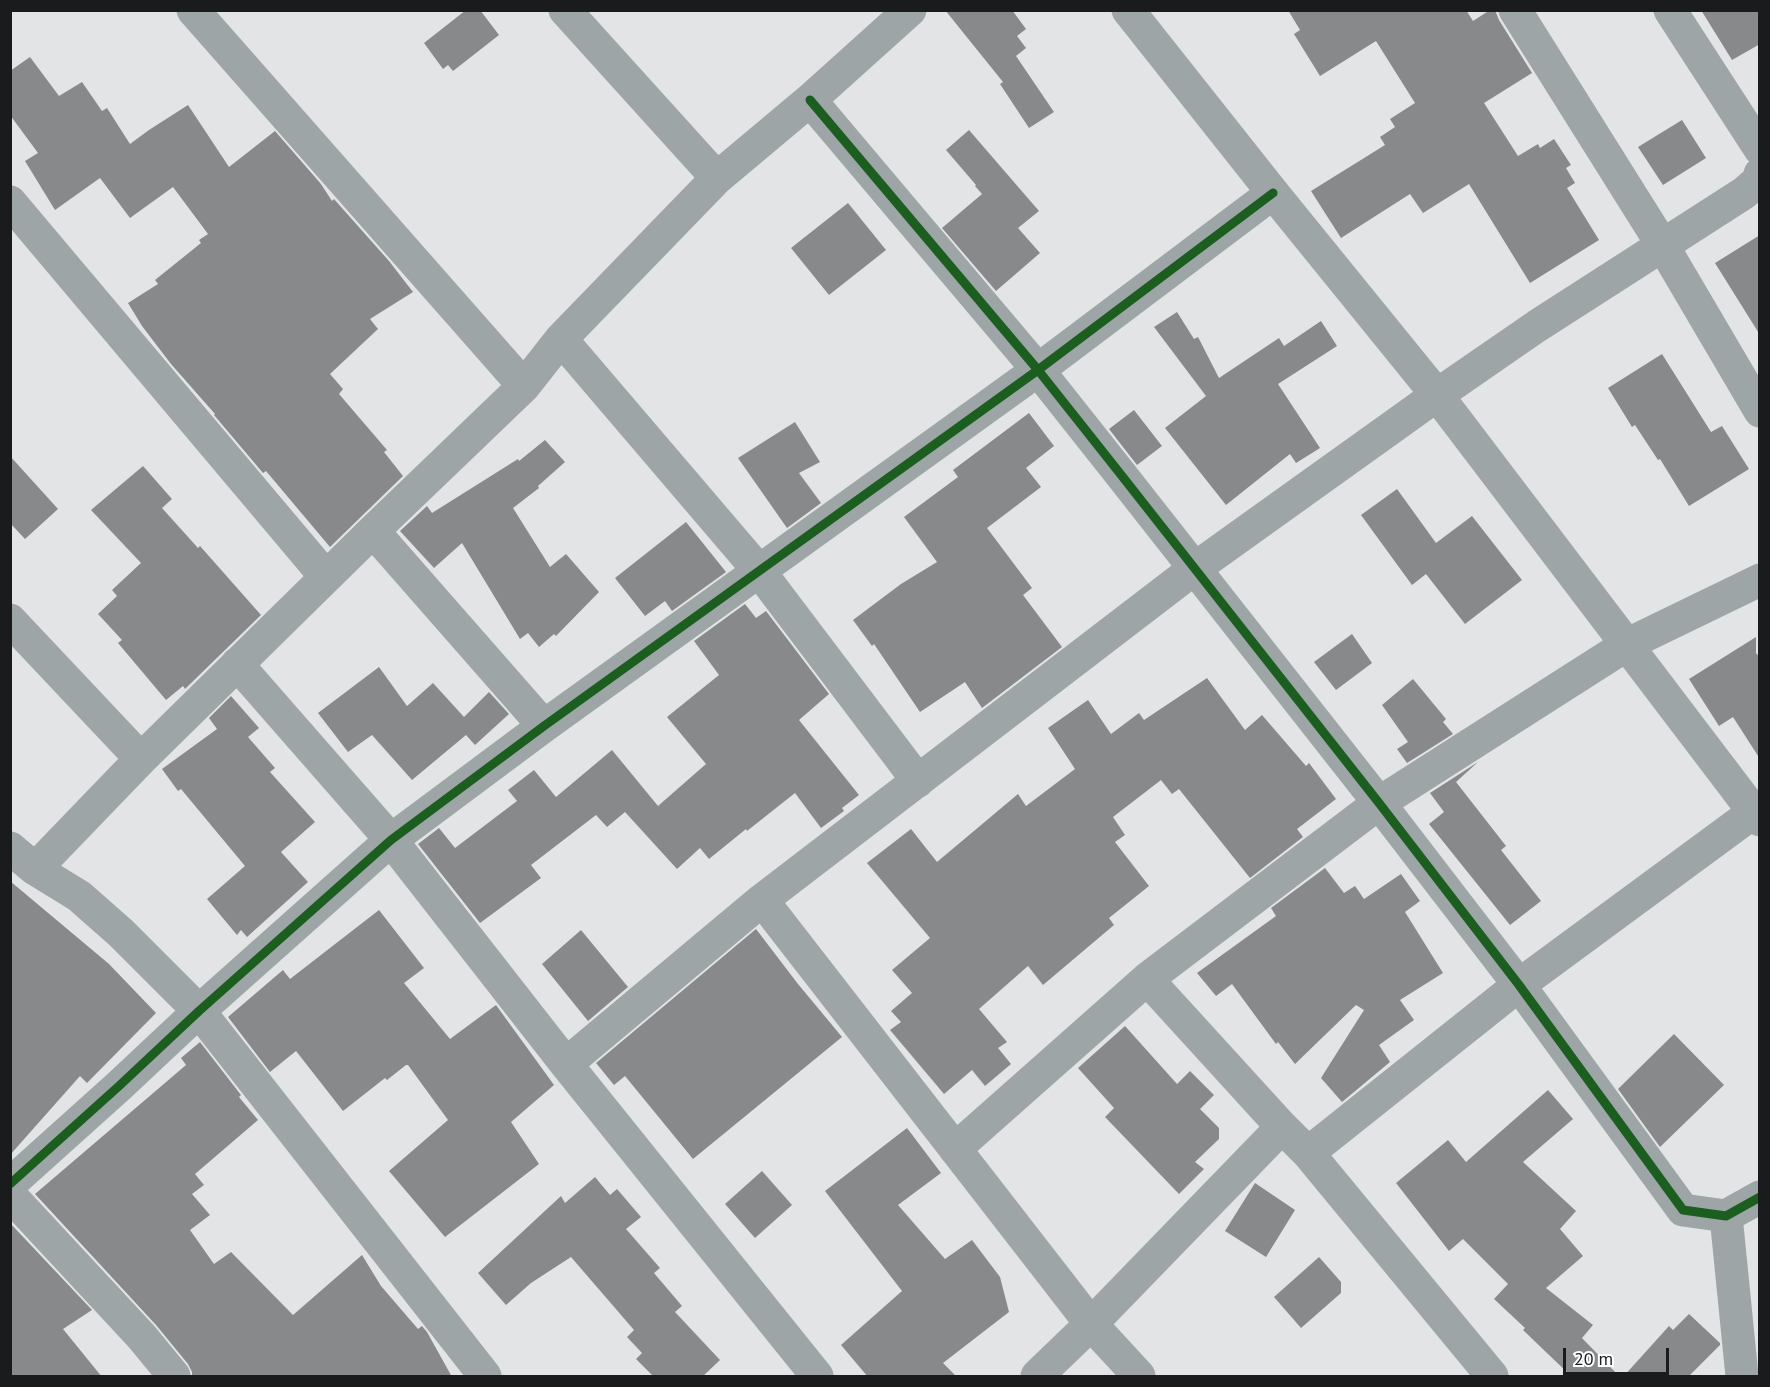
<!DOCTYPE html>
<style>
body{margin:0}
#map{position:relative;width:1770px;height:1387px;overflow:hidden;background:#e2e4e6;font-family:"PT Sans",sans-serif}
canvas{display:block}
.frame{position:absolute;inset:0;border:12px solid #1a1b1d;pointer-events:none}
.scale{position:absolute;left:1563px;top:1348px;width:106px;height:27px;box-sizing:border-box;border:3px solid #1a1b1d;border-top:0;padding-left:8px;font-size:18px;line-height:21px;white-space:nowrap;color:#1a1b1d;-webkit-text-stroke:4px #fff;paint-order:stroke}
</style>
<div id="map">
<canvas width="1770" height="1387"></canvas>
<div class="frame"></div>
<div class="scale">20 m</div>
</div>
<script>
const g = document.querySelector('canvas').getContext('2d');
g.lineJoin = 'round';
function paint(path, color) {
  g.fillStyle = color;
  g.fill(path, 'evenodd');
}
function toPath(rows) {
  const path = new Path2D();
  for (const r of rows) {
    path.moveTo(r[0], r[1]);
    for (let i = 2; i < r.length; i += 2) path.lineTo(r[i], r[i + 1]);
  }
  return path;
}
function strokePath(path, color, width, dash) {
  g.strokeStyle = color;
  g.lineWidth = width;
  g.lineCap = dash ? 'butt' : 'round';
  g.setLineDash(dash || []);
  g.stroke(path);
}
const building = toPath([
 [466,10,480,10,499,35,453,71,448,65,443,69,424,43],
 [945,10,1012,10,1026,29,1017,36,1026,48,1016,56,1054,112,1029,128,1000,84,1003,82],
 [1288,10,1466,10,1473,21,1490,10,1495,10,1499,20,1532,73,1484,103,1518,156,1538,144,1540,148,1554,139,1571,165,1566,168,1575,183,1567,188,1599,240,1530,283,1469,184,1423,213,1410,194,1341,238,1311,191,1385,145,1380,137,1395,127,1390,119,1415,103,1376,41,1320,76,1294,34,1300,30],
 [1701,10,1760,10,1760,44,1732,60],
 [30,57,59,96,82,82,102,111,107,108,130,144,149,130,188,105,229,167,275,131,321,184,332,201,334,199,389,261,413,292,370,319,378,329,330,374,343,389,339,394,387,450,384,452,403,476,330,547,266,471,263,473,214,415,215,414,171,364,142,326,128,303,158,284,155,280,201,243,199,240,208,234,173,187,130,218,100,178,55,210,25,161,38,153,10,115,10,71],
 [1682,120,1706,158,1663,185,1638,147],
 [969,130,1039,211,1018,228,1040,253,996,291,942,228,982,194,975,186,976,185,946,150],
 [848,203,886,250,829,295,791,248],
 [1760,235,1760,335,1715,263],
 [1177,312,1194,339,1198,337,1219,378,1279,338,1284,346,1321,321,1337,346,1278,384,1320,448,1296,463,1290,454,1226,505,1165,428,1206,396,1154,327],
 [1662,354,1711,432,1722,426,1749,469,1689,506,1660,459,1658,460,1635,425,1632,427,1608,388],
 [1134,410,1162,446,1137,465,1109,429],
 [1029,413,1054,446,1026,468,1041,487,987,528,1032,588,1023,595,1062,647,982,708,965,682,920,712,874,644,872,646,853,620,901,584,937,562,904,517,958,477,953,470],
 [795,422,820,462,799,473,821,503,787,528,738,458],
 [545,440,565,462,538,486,539,488,513,508,550,567,566,554,599,592,556,636,554,634,539,647,528,633,520,639,462,543,434,568,400,531,427,506,432,513,518,459,519,461],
 [10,456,58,509,25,539,10,523],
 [143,466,172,499,162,508,198,548,200,546,261,615,185,689,183,686,166,700,118,643,122,640,98,614,117,596,112,590,141,563,91,510],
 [1397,489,1436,543,1472,516,1522,580,1465,624,1426,574,1412,585,1361,515],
 [686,522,726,572,672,611,665,601,645,616,615,578],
 [745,604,756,618,766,611,829,694,799,720,859,795,842,808,844,811,821,828,795,793,747,831,746,829,709,859,700,848,677,869,625,812,607,827,596,815,531,865,541,878,480,923,418,844,439,828,455,848,517,801,508,790,534,770,556,797,612,750,658,806,706,764,667,717,719,675,694,641],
 [1352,634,1372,663,1336,690,1314,662],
 [1756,637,1756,653,1760,658,1760,759,1733,717,1719,726,1689,679],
 [379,667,407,706,433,683,464,717,489,692,509,714,475,745,466,735,412,780,372,735,348,752,318,713],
 [1207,678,1245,730,1262,715,1306,766,1309,763,1336,799,1297,829,1303,837,1250,878,1179,789,1172,794,1161,780,1113,817,1125,835,1115,842,1149,886,1109,918,1114,925,1043,985,1028,966,979,1009,1007,1042,998,1048,1011,1064,985,1086,972,1070,944,1094,890,1030,901,1022,891,1011,912,993,892,970,930,938,867,863,911,829,937,862,1018,794,1026,806,1075,769,1048,728,1088,700,1111,734,1139,713,1144,720],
 [1413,679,1446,719,1443,722,1453,734,1407,763,1397,749,1408,742,1382,705],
 [231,696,259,728,248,737,275,768,270,772,315,822,281,852,308,882,247,937,241,930,237,935,207,899,245,866,181,789,178,791,162,769,217,729,209,718],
 [1478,762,1456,782,1506,846,1501,850,1541,901,1510,925,1429,824,1444,812,1430,793],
 [1325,868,1344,893,1355,886,1364,899,1401,874,1420,901,1405,912,1443,973,1400,1000,1414,1020,1379,1045,1390,1062,1342,1102,1321,1078,1364,1010,1356,1005,1295,1064,1278,1042,1276,1044,1232,984,1216,996,1197,973,1276,916,1271,908],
 [10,881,109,964,156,1013,87,1083,80,1076,10,1155],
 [379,910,424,968,404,983,450,1039,496,1005,554,1085,511,1122,539,1164,445,1237,389,1171,448,1120,408,1065,406,1065,387,1080,385,1078,343,1111,296,1051,270,1072,228,1017,283,970,290,979],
 [756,929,798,984,842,1037,693,1159,625,1076,614,1085,596,1063],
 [581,930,628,987,588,1021,542,964],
 [1125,1026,1177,1084,1190,1071,1214,1095,1200,1109,1219,1128,1219,1139,1195,1162,1204,1169,1179,1194,1105,1117,1114,1108,1078,1068],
 [1674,1034,1724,1085,1660,1147,1618,1089],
 [200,1042,241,1095,239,1097,258,1120,195,1174,204,1185,192,1194,210,1215,190,1230,214,1264,231,1252,293,1315,362,1255,381,1286,418,1329,422,1326,427,1332,452,1377,192,1377,192,1372,188,1364,156,1325,35,1194,186,1065,181,1058],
 [1548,1090,1573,1119,1523,1162,1576,1211,1560,1229,1583,1256,1546,1288,1593,1325,1582,1338,1620,1377,1572,1377,1523,1330,1525,1328,1494,1299,1508,1284,1463,1239,1449,1251,1396,1183,1448,1140,1466,1162],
 [907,1128,941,1173,898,1205,945,1259,972,1240,1000,1277,1009,1312,943,1363,957,1377,868,1377,841,1345,902,1291,825,1191],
 [762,1171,792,1205,755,1238,725,1204],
 [595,1177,610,1195,617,1189,641,1217,626,1229,660,1268,654,1273,682,1306,675,1312,720,1360,702,1377,654,1377,636,1359,642,1353,627,1337,634,1330,571,1257,531,1283,506,1305,478,1273,561,1196,565,1203],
 [1255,1183,1295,1210,1266,1257,1225,1231],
 [10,1223,92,1310,63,1329,102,1377,10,1377],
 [1319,1257,1341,1282,1341,1293,1301,1328,1274,1297],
 [1689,1314,1720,1343,1720,1345,1688,1377,1623,1377,1669,1326,1673,1330]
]);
const minor = toPath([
 [193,10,524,386],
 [565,10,717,178],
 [1128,10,1273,193,1437,395,1760,820],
 [1515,10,1663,246,1760,411],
 [1670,10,1760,149],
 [810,100,1038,370,1122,476,1379,803,1519,985,1683,1210,1726,1216,1760,1197],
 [10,202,326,577],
 [561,339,760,572,918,781],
 [373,531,544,726],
 [10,620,141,759],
 [237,664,391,840,566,1064,817,1376],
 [10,848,35,869,79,896,121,933,199,1011,485,1376],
 [35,869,141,759,373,531,524,386,561,339,717,178,810,100,910,10],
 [762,900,1091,1324,1139,1376],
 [1147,979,1282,1127,1308,1153,1492,1376],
 [566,1064,762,900,1194,569,1437,395,1537,326,1744,193,1759,180,1760,174],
 [955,1149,1147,979,1379,803,1628,644,1760,580],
 [1308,1153,1519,985,1754,812],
 [10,1184,119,1086,199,1011,391,840,544,726,1038,370,1273,193],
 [10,1195,142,1337,174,1376],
 [1726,1216,1742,1376],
 [1037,1376,1091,1324,1282,1127]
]);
const cycleway = toPath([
 [810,100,1038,370,1122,476,1379,803,1519,985,1683,1210,1726,1216,1760,1197],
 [10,1184,119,1086,199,1011,391,840,544,726,1038,370,1273,193]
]);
paint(building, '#88898b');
strokePath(minor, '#9ea5a7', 33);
strokePath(cycleway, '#1b5e20', 9);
</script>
